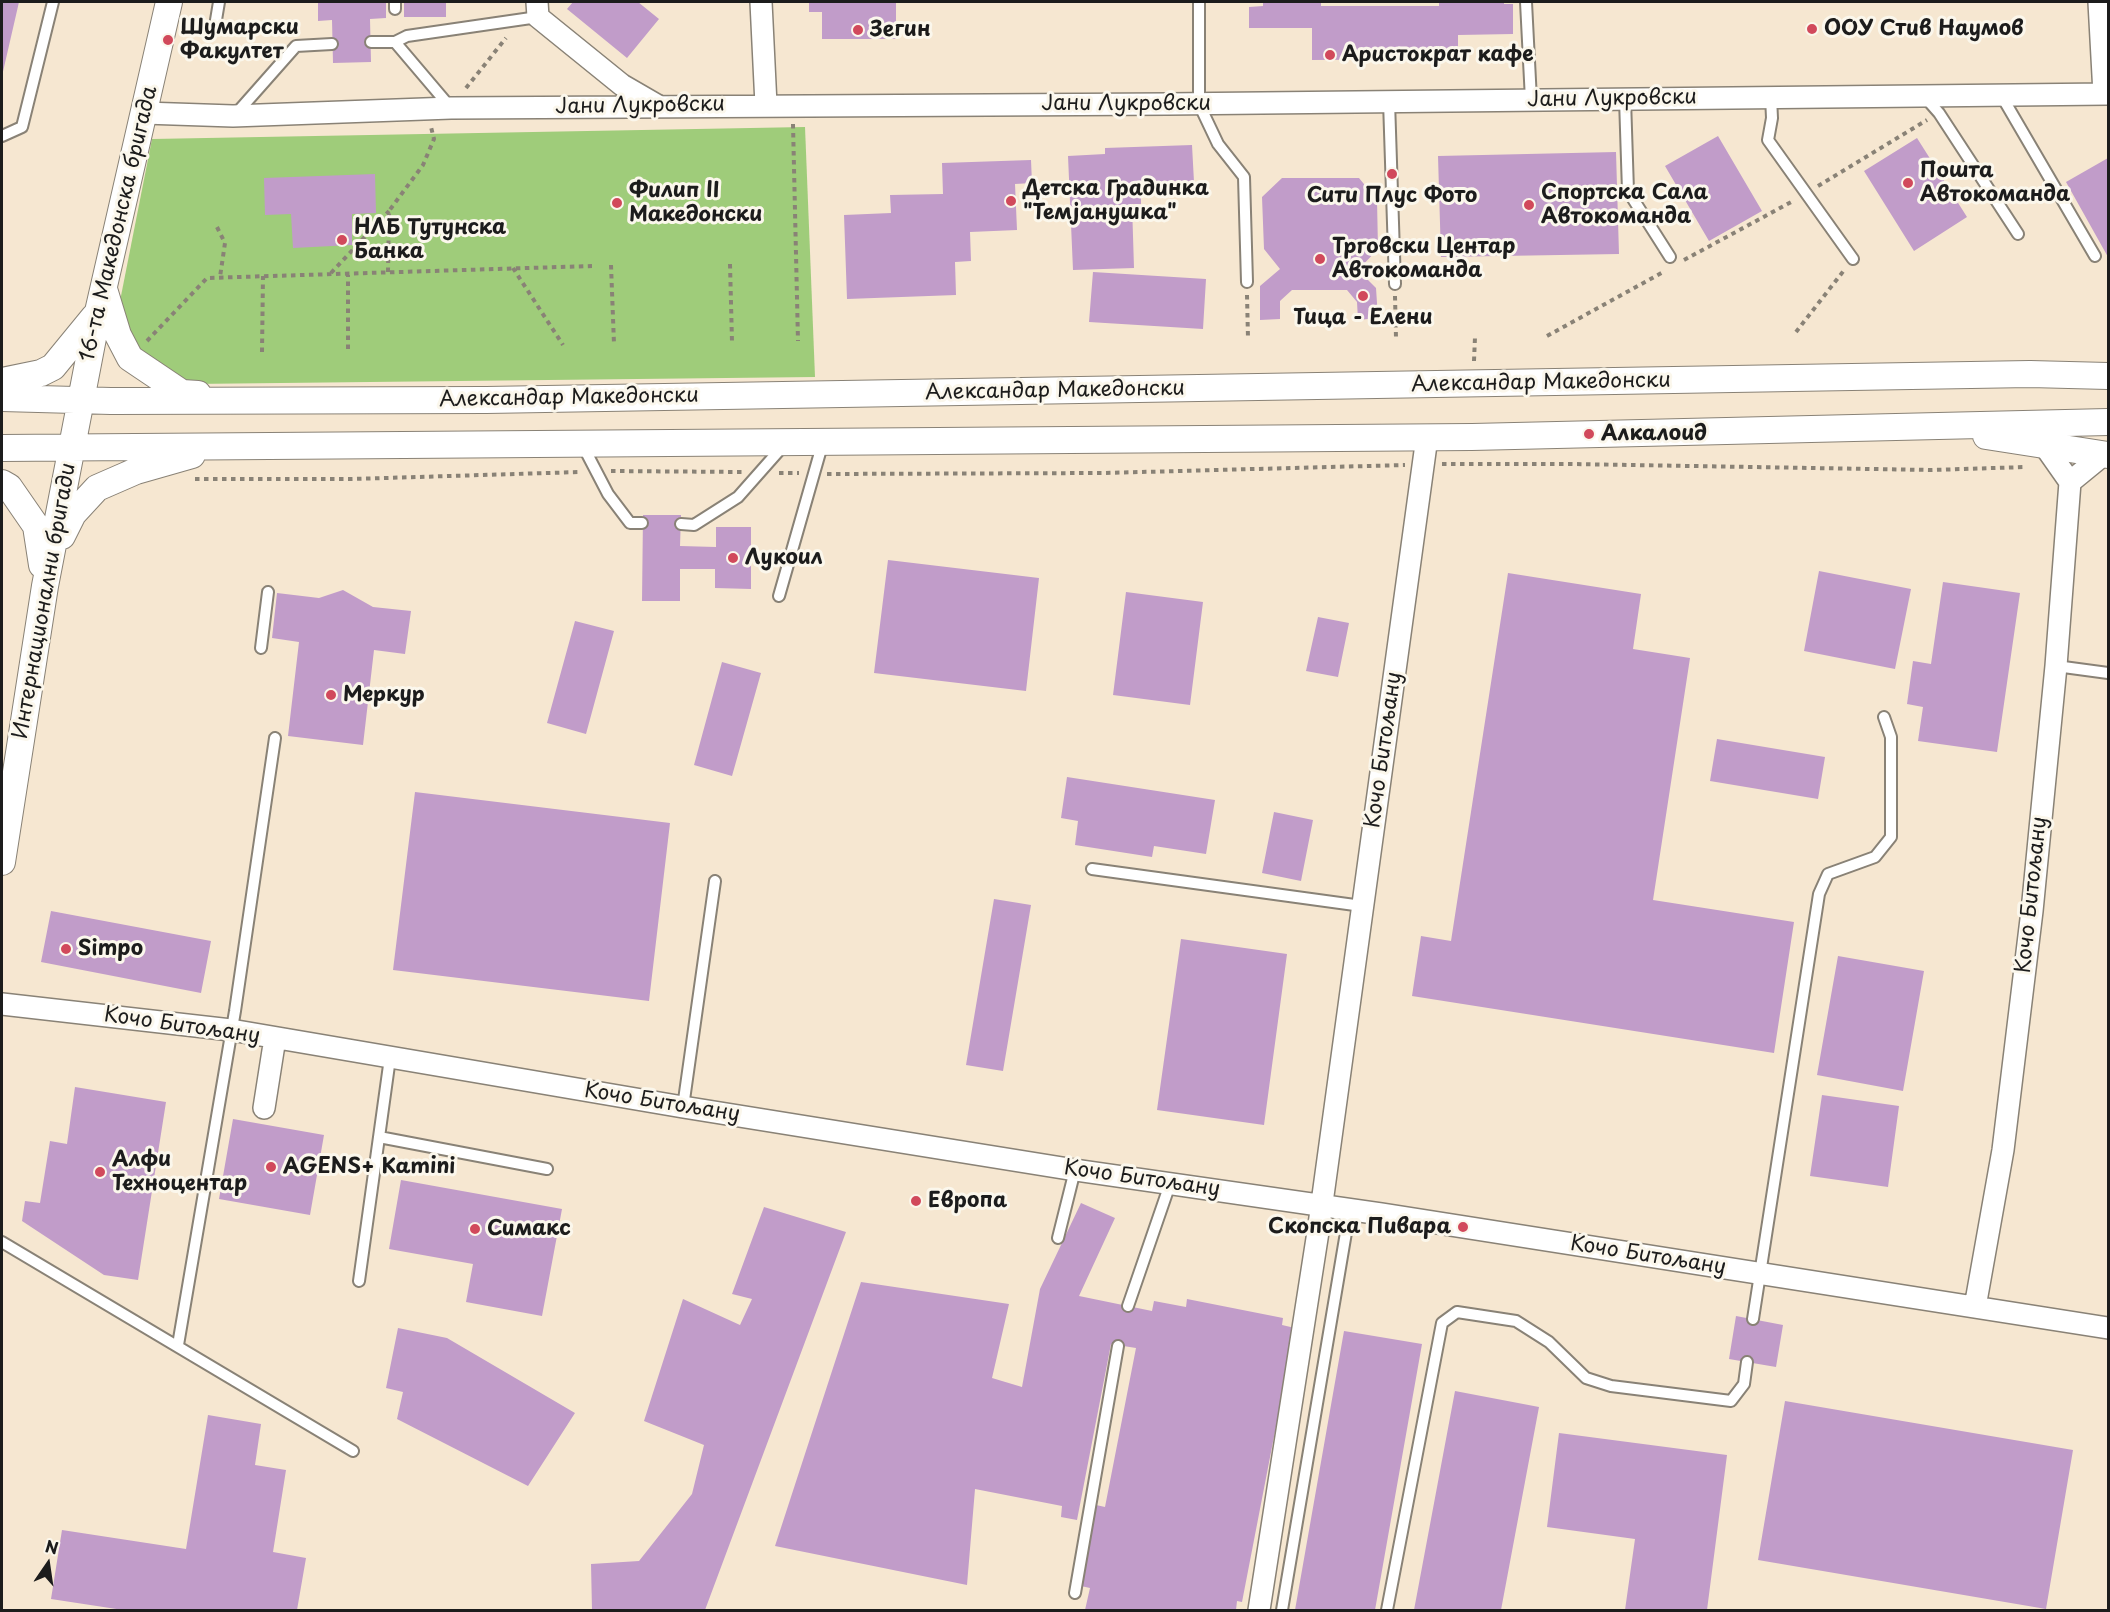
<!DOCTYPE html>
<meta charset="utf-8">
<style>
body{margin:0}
#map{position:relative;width:2110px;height:1612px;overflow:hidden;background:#f6e7d1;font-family:"Playpen Sans",sans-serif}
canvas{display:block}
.frame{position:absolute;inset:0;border:3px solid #1c1c1c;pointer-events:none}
.north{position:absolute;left:18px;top:1534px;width:60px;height:60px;-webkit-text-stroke:4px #fbf7ec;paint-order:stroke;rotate:13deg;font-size:16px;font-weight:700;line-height:24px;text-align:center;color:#1c1c1c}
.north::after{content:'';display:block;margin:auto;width:21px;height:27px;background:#1c1c1c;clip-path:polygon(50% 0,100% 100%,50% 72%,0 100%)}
</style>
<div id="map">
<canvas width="2110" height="1612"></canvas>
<div class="frame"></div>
<div class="north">N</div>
</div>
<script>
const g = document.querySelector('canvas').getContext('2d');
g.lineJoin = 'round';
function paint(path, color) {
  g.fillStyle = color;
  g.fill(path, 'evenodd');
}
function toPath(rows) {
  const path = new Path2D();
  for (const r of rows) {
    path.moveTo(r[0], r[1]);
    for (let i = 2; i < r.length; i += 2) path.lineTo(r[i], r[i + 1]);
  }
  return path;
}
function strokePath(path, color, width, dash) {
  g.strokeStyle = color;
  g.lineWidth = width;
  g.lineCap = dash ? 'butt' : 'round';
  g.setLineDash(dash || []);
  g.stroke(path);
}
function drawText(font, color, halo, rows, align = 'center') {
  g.font = font + ' "Playpen Sans",sans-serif';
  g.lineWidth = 6;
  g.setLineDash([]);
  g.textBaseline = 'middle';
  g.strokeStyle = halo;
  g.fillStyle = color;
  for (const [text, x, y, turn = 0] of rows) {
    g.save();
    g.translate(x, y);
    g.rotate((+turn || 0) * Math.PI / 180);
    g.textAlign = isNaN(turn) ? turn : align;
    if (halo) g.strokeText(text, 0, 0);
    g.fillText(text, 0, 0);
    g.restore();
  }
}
const green = toPath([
 [805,127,815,377,192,384,137,352,120,301,152,139]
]);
const building = toPath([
 [2,2,19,2,2,76],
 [318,2,386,2,386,18,370,19,371,62,333,63,332,20,318,21],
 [404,2,446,2,446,17,404,17],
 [573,2,638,2,659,19,627,58,567,9],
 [809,2,896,2,896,39,822,39,822,12,809,12],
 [1263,2,1321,2,1321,6,1439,6,1439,2,1504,2,1504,4,1513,4,1513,34,1458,35,1458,59,1312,60,1312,28,1249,28,1249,7,1263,6],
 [1718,136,1762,211,1709,241,1665,166],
 [1917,138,1967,217,1914,251,1864,171],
 [1192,145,1194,182,1141,184,1141,204,1132,204,1134,268,1073,270,1068,156,1105,154,1105,148],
 [1616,152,1619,254,1441,257,1438,156],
 [2108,158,2108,257,2066,182],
 [1031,160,1032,183,1015,184,1017,230,970,232,971,261,955,262,956,295,847,299,844,215,891,213,890,195,943,194,942,163],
 [375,174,376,213,352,214,352,245,293,248,291,214,265,215,264,178],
 [1282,178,1359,178,1377,200,1378,249,1358,270,1376,288,1378,318,1358,320,1357,302,1347,290,1292,290,1280,301,1280,319,1260,320,1260,286,1280,269,1264,249,1262,197],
 [1093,272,1206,279,1203,329,1089,322],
 [643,515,681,515,680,546,716,547,716,527,751,527,751,589,715,588,715,569,680,569,680,601,642,601],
 [888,560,1039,578,1026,691,874,673],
 [1819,571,1911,589,1895,669,1804,651],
 [1508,573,1641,594,1633,649,1690,658,1653,900,1794,922,1774,1053,1412,996,1421,936,1451,941],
 [1943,582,2020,593,1997,752,1918,741,1923,707,1907,704,1913,661,1931,664],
 [343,590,373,607,411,611,405,654,374,650,363,745,288,736,299,642,272,638,277,593,319,598],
 [1126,592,1203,602,1190,705,1113,695],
 [1318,617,1349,623,1338,677,1306,671],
 [575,621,614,631,586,734,547,723],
 [722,662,761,673,732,776,694,765],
 [1717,739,1825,757,1818,799,1710,781],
 [1067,777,1215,800,1206,854,1154,846,1152,857,1075,845,1078,821,1061,818],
 [415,792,670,823,649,1001,393,970],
 [1274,812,1313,820,1301,881,1262,873],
 [994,899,1031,905,1003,1071,966,1065],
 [51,911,211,941,201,993,41,962],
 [1181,939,1287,954,1264,1125,1157,1110],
 [1838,956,1924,971,1903,1091,1817,1075],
 [75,1087,166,1102,138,1280,104,1275,22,1221,25,1201,40,1203,50,1141,67,1144],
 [1822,1095,1899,1106,1888,1187,1810,1176],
 [233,1119,324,1135,310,1215,219,1199],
 [401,1180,562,1209,542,1316,466,1302,473,1264,389,1249],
 [1081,1203,1115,1218,1079,1296,1152,1311,1154,1301,1186,1307,1187,1299,1283,1318,1282,1325,1295,1328,1242,1602,1237,1601,1236,1610,1085,1610,1090,1588,1081,1586,1096,1505,1105,1507,1136,1348,1111,1344,1077,1520,1061,1517,1062,1506,975,1489,967,1585,775,1546,861,1282,1009,1304,992,1378,1022,1387,1040,1289],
 [764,1207,846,1232,705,1610,592,1610,591,1564,639,1561,692,1494,704,1445,644,1421,683,1299,740,1325,752,1299,732,1294],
 [1736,1316,1783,1325,1776,1367,1729,1359],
 [398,1328,447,1338,575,1413,528,1486,397,1419,403,1392,386,1388],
 [1344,1331,1422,1344,1375,1610,1295,1610],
 [1455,1391,1539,1407,1501,1610,1414,1610],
 [1785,1401,2073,1450,2046,1609,1758,1560],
 [208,1415,261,1424,255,1465,286,1470,273,1552,306,1558,297,1610,123,1610,51,1599,62,1530,186,1549],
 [1559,1433,1727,1455,1707,1610,1625,1610,1635,1539,1547,1527]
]);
const path = toPath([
 [466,88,506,38],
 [793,124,798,341],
 [1818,186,1927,120],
 [217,227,225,243,220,277],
 [1684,260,1793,201],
 [730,264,732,342],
 [611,265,614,344],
 [513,268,563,345],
 [388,272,389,211,423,165,434,139,431,127],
 [331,273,389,211],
 [1247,295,1248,338],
 [1395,296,1396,338],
 [1796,332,1845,269],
 [1547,336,1665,271],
 [147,341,207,278,592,266],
 [348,349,348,275],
 [262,352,263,276],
 [1474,361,1475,337],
 [1442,464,1571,464,1931,470,2026,467],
 [611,471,742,472],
 [779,473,799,473],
 [827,474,1104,473,1405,465],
 [195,479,352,479,580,472]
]);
const service = toPath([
 [395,2,395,9],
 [1199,2,1199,104,1218,144,1244,177,1247,282],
 [1526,2,1531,100],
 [216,20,219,2],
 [371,42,395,42,451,108],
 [395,42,407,36,538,17],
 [2001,95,2095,256],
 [1924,96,1939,113,2018,234],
 [1771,97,1772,118,1768,140,1853,259],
 [1625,99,1628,191,1670,257],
 [1389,101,1395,284],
 [235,115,296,46,332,44],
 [2,136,22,127,53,2],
 [583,446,608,494,630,523,642,523],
 [681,524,694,525,738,497,784,445],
 [779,596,823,442],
 [261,648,268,592],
 [2056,666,2108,673],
 [1092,869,1362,906],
 [683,1107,715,881],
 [379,1137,547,1169],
 [1058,1238,1075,1170],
 [2,1242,353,1451],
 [359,1281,390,1058],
 [1128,1306,1170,1184],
 [1753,1319,1819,894,1828,874,1875,857,1891,837,1891,737,1884,717],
 [178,1345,235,1011,275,738],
 [1075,1593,1118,1346],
 [1282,1610,1350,1209],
 [1387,1610,1442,1323,1457,1312,1516,1321,1549,1342,1586,1378,1611,1386,1731,1401,1744,1384,1747,1362]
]);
const minor = toPath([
 [537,2,538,17,622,85,660,107],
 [761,2,766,105],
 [2099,2,2104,94],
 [144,113,233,116,451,108,1168,104,2108,94],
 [2044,445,2070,482],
 [2070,482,2103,455],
 [2,1004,231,1030,683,1107,1075,1170,1381,1214,2108,1328],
 [264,1108,275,1038],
 [1975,1307,2003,1150,2032,911,2056,666,2070,482],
 [1259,1610,1318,1232,1427,437]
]);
const tertiary = toPath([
 [104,289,118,335,130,358,182,393,198,394],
 [2,381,41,373,53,367,94,317],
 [2,398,111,401,486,400,2030,374,2108,376],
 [1986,436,2108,455],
 [2,448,1472,437,2108,422],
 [2,483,9,487,36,526,42,565],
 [62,536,73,514,97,488,136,471,192,455],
 [2,862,45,586,98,312,169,2]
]);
const markers = [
 [1812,29,6,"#d1495b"],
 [858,30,6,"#d1495b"],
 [168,40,6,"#d1495b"],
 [1330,55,6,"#d1495b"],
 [1392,174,6,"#d1495b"],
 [1908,183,6,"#d1495b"],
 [1011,201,6,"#d1495b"],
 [617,203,6,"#d1495b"],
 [1529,205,6,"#d1495b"],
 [342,240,6,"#d1495b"],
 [1320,259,6,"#d1495b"],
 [1363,296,6,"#d1495b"],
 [1589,434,6,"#d1495b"],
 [733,558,6,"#d1495b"],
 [331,695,6,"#d1495b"],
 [66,949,6,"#d1495b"],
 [271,1167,6,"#d1495b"],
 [100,1172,6,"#d1495b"],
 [916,1201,6,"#d1495b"],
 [1463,1227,6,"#d1495b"],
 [475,1229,6,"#d1495b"]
];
const poiNames = [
 ["Шумарски",180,28],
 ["Факултет",180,52],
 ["ООУ Стив Наумов",1824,29],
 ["Зегин",870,30],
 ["Аристократ кафе",1342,55],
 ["Пошта",1920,171],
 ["Автокоманда",1920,195],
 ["Детска Градинка",1023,189],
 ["\"Темјанушка\"",1023,213],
 ["Филип II",629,191],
 ["Македонски",629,215],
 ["Спортска Сала",1541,193],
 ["Автокоманда",1541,217],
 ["Сити Плус Фото",1392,196,"center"],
 ["НЛБ Тутунска",354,228],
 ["Банка",354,252],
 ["Трговски Центар",1332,247],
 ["Автокоманда",1332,271],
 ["Тица - Елени",1363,318,"center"],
 ["Алкалоид",1601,434],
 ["Лукоил",745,558],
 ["Меркур",343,695],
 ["Simpo",78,949],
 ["Алфи",112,1160],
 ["Техноцентар",112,1184],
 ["AGENS+ Kamini",283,1167],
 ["Европа",928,1201],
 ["Скопска Пивара",1451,1227,"right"],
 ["Симакс",487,1229]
];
const streetNames = [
 ["Јани Лукровски",1612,99,-1],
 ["Јани Лукровски",1126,104],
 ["Јани Лукровски",640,106,-1],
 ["16-та Македонска бригада",119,224,-77],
 ["Александар Македонски",1541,383,-1],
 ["Александар Македонски",1055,391,-1],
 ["Александар Македонски",569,398,-1],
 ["Интернационални бригади",45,601,-80],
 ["Кочо Битољану",1384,750,-82],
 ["Кочо Битољану",2032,895,-84],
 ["Кочо Битољану",182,1026,8],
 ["Кочо Битољану",662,1103,9],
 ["Кочо Битољану",1142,1179,8],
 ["Кочо Битољану",1648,1256,9]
];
paint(green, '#9fcc7a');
paint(building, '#c19cc9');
strokePath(service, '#898276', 14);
strokePath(minor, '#898276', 24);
strokePath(tertiary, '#898276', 28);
strokePath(path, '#898276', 4, [4.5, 4.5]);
strokePath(service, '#fff', 10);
strokePath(minor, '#fff', 21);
strokePath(tertiary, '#fff', 26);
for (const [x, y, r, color] of markers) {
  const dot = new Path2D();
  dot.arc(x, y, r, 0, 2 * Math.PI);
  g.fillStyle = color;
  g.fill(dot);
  strokePath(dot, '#fbf7ec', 2);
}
drawText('bold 21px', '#1c1c1c', '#fbf7ec', poiNames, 'left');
drawText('21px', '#1c1c1c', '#fbf7ec', streetNames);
</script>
